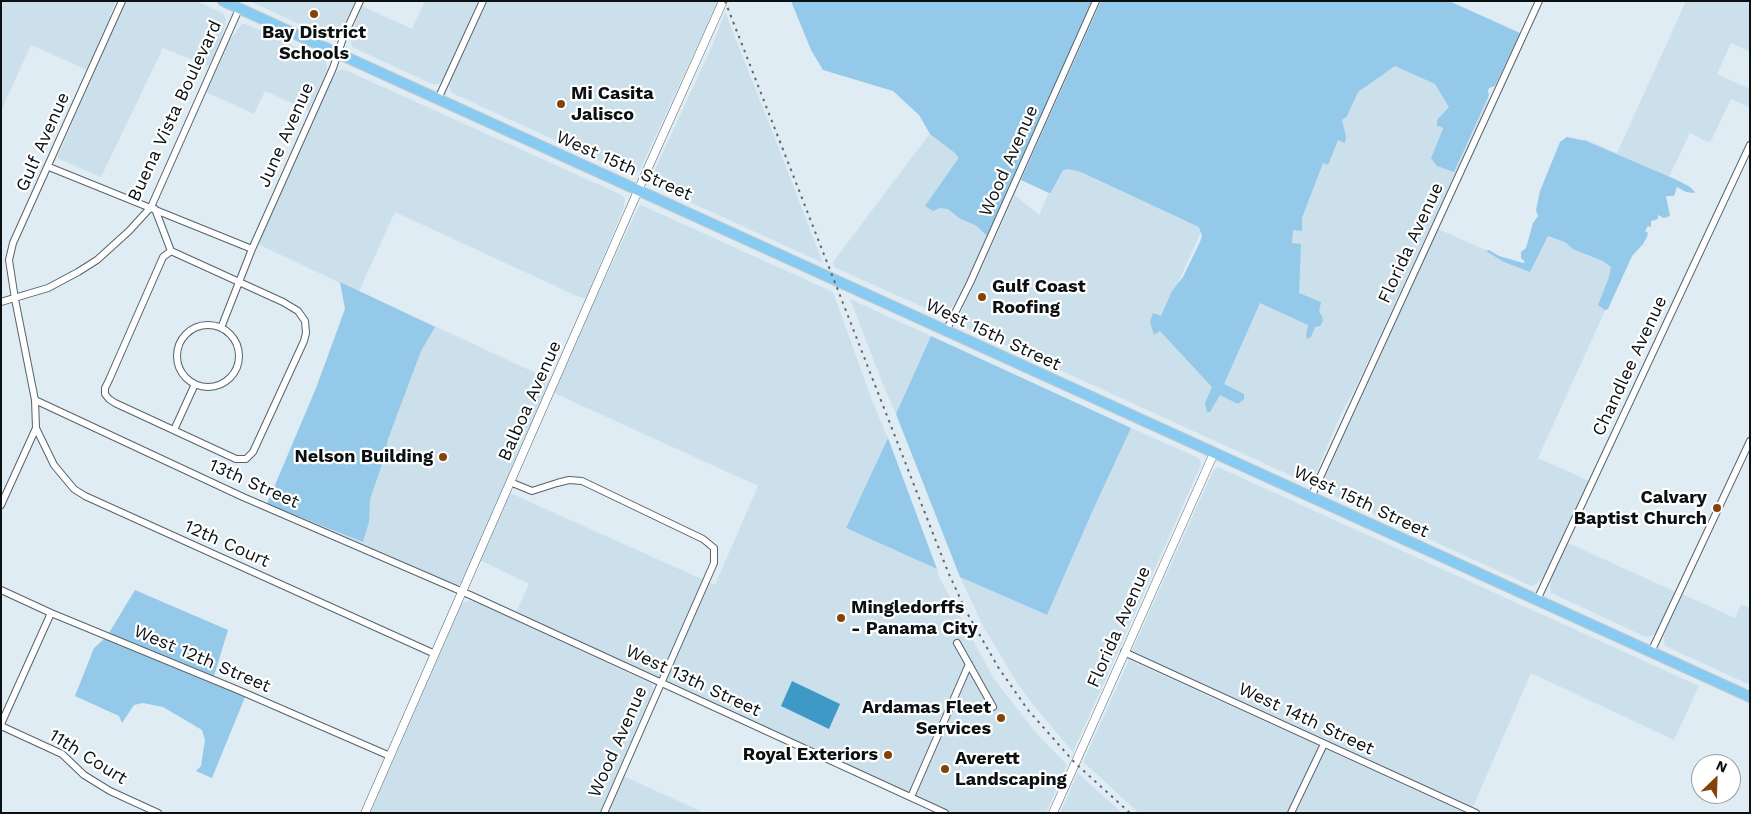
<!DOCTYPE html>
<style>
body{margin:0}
#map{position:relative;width:1751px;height:814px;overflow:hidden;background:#dfecf4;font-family:"Work Sans",sans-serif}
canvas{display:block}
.frame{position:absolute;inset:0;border:2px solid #0b1012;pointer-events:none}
.north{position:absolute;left:1691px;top:754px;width:50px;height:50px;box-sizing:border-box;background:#fff;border:1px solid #9d9fa0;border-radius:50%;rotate:24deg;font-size:14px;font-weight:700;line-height:20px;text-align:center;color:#0b1012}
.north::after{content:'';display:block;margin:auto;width:18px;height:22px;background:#83430a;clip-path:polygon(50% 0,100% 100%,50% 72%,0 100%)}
</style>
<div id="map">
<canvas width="1751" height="814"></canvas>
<div class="frame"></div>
<div class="north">N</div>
</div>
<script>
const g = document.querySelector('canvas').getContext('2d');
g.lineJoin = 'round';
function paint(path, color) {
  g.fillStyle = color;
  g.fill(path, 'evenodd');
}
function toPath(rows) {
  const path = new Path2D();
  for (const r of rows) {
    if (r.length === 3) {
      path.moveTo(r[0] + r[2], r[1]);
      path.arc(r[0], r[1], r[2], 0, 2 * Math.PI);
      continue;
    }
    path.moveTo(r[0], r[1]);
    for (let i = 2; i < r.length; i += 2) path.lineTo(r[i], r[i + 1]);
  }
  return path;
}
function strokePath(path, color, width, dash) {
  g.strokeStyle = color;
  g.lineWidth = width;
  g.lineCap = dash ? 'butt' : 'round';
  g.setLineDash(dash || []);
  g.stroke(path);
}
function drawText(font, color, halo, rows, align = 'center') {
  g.font = font + ' "Work Sans",sans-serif';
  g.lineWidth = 4.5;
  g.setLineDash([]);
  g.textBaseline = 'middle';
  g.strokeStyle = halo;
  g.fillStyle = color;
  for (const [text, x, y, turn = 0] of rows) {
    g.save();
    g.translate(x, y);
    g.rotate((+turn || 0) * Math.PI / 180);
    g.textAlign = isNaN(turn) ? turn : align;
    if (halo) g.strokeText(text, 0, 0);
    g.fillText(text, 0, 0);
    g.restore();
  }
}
const built = toPath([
 [1,1,116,1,110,15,110,19,87,70,31,45,1,111],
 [126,1,196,1,223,13,226,20,222,39,209,66,163,48,101,177,57,158],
 [249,1,356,1,342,28,330,35,319,33],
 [425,1,480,1,444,79,439,84,432,84,352,47,350,36,362,6,412,29],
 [488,1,718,1,640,170,633,176,452,93,449,85],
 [1686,1,1750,1,1750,52,1731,43,1717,74,1750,89,1750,108,1731,99,1710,143,1690,133,1604,313,1538,458,1589,481,1546,573,1539,582,1533,586,1529,585,1326,492,1323,487,1323,482,1438,229,1526,268,1584,139,1617,153],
 [725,12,772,131,823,263,659,188,652,182,652,176,713,44],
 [242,24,246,24,325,60,327,68,326,72,309,111,265,91,254,114,206,92,228,42],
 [1371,46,1490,99,1357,385,1341,414,1313,480,1310,483,1305,482,961,325,959,317,1015,195,1039,215,1064,160,1205,223,1160,323],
 [343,69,622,195,625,199,623,210,586,298,581,298,395,212,359,291,551,380,462,583,458,585,455,586,267,504,359,292,258,244,332,79,338,71],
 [934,128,1008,189,961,294,947,314,943,316,834,267,833,262],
 [641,205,833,292,873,403,888,438,846,528,937,569,939,577,994,679,1037,734,1067,765,1046,813,953,813,516,612,529,584,480,560,510,493,715,585,758,486,554,393,593,304,638,208],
 [850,299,931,336,896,414,884,387],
 [1131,428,1197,457,1200,460,1201,465,1073,752,1034,706,1016,681,983,626,960,577,1047,615,1093,510],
 [1218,467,1699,686,1674,740,1531,673,1473,807,1132,651,1213,471],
 [1568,543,1676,592,1657,632,1651,636,1646,637,1551,593,1550,588,1552,575],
 [1682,594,1735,618,1741,604,1750,608,1750,685,1665,646,1664,641,1664,635],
 [467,601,474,601,652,684,653,692,600,813,370,813,461,605],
 [1129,660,1319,746,1289,813,1139,813,1083,762],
 [1325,749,1466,813,1296,813],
 [1078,773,1112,804,1122,813,1060,813],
 [623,776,705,813,607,813]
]);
const green = toPath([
 [791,1,1092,1,987,236,977,226,959,218,948,209,940,208,933,211,925,206,958,159,958,157,955,153,930,134,919,115,893,91,823,70,811,50],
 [1101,1,1449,1,1520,33,1495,86,1489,88,1488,91,1489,95,1454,172,1437,166,1431,158,1443,129,1442,127,1437,126,1437,120,1449,107,1435,84,1395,66,1358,92,1347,116,1342,120,1346,137,1345,143,1338,140,1328,165,1323,163,1302,218,1302,231,1293,230,1292,243,1301,244,1299,293,1321,302,1319,312,1322,316,1323,321,1320,326,1315,327,1311,337,1307,339,1306,335,1308,325,1260,303,1224,384,1244,394,1244,399,1238,404,1220,395,1210,412,1207,412,1205,403,1212,387,1160,331,1154,335,1150,322,1153,313,1161,316,1172,291,1183,277,1200,242,1202,236,1199,227,1081,172,1069,169,1063,170,1051,192,1049,193,1021,180],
 [1567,137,1586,141,1677,180,1690,187,1695,192,1694,193,1686,192,1677,187,1674,196,1666,196,1670,216,1664,218,1658,215,1658,219,1651,221,1651,227,1648,226,1645,231,1648,233,1647,237,1643,244,1632,256,1608,309,1605,310,1598,305,1609,277,1611,267,1603,261,1573,249,1565,242,1548,236,1530,272,1504,262,1486,251,1489,250,1499,256,1523,263,1525,262,1521,258,1521,252,1526,248,1533,223,1538,216,1536,210,1540,191,1560,142],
 [340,282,435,327,421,351,388,439,385,456,370,499,369,522,363,542,267,504,316,388,345,309],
 [931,336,1131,428,1093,510,1047,615,960,577,896,414],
 [888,438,937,569,846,528],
 [135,590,228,630,214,676,109,633],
 [104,639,245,697,212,778,196,771,201,766,205,740,202,730,163,707,143,703,134,705,122,723,119,716,75,696,94,648]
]);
const water = toPath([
 [792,681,840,704,829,729,781,706]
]);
const minor = toPath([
 [438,99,483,1],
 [49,167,252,249],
 [155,209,171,251,283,302,298,311,305,321,306,333,304,341,253,452,246,459,236,459,115,403,109,399,105,394,105,388,109,380,163,257,171,251],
 [1,302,48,288,78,272,97,260,129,231,151,207,239,9],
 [208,356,31],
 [221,328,252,249,333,68,343,38,360,1],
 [946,331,970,283,1096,1],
 [35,400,243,497,470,595,945,813],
 [36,428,54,465,74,489,85,496,435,654],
 [174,430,195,384],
 [510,482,532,491,557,483,569,480,582,481,703,539,714,548,714,563,604,813],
 [1311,497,1539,1],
 [1,505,36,428,35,400,15,299,9,260,13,243,122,1],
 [1,590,51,613,238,690,390,756],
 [1537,600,1750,145],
 [957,643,993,707],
 [1124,652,1476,813],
 [1651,652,1750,441],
 [1,724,51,613],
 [1,726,62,754,84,775,110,791,158,813],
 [911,797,969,664],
 [1291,813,1324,744]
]);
const tertiary = toPath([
 [365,813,648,168,723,1],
 [1053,813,1214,453]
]);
const trunk = toPath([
 [223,1,1750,697]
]);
const rail = toPath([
 [725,1,948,572,966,611,998,667,1028,710,1075,763,1130,813]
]);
const markers = [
 [314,14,5,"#83430a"],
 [561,104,5,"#83430a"],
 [982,297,5,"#83430a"],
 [443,457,5,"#83430a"],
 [1717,508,5,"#83430a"],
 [841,618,5,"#83430a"],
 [1001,718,5,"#83430a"],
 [888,755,5,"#83430a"],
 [945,769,5,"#83430a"]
];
const poiNames = [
 ["Bay District",314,33,"center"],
 ["Schools",314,54,"center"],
 ["Mi Casita",571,94],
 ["Jalisco",571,115],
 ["Gulf Coast",992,287],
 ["Roofing",992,308],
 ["Nelson Building",433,457,"right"],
 ["Calvary",1707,498,"right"],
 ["Baptist Church",1707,519,"right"],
 ["Mingledorffs",851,608],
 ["- Panama City",851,629],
 ["Ardamas Fleet",991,708,"right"],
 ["Services",991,729,"right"],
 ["Royal Exteriors",878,755,"right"],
 ["Averett",955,759],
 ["Landscaping",955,780]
];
const streetNames = [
 ["Buena Vista Boulevard",175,111,-65],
 ["June Avenue",286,135,-66],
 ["Gulf Avenue",43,142,-66],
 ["Wood Avenue",1009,161,-66],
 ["West 15th Street",624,166,24],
 ["Florida Avenue",1411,243,-65],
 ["West 15th Street",993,335,25],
 ["Chandlee Avenue",1630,366,-65],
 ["Balboa Avenue",530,401,-66],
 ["13th Street",254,484,24],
 ["West 15th Street",1361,502,25],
 ["12th Court",227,544,24],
 ["Florida Avenue",1119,627,-66],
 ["West 12th Street",202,659,23],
 ["West 13th Street",693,681,25],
 ["West 14th Street",1306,719,25],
 ["Wood Avenue",618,742,-66],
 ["11th Court",88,757,32]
];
paint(built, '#cce0ec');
paint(green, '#94c9e9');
paint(water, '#3f99c7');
strokePath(minor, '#576269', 8);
strokePath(tertiary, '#576269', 9);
strokePath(trunk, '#c9cacb', 12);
strokePath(minor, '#fff', 6);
strokePath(tertiary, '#fff', 8);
strokePath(trunk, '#87cbf2', 10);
strokePath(rail, '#5f676c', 2, [2.5, 5]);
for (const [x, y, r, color] of markers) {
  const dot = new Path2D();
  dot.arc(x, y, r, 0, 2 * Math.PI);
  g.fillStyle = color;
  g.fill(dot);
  strokePath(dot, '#fff', 2);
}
drawText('bold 18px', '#0b1012', '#fff', poiNames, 'left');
drawText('18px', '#0b1012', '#fff', streetNames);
</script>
